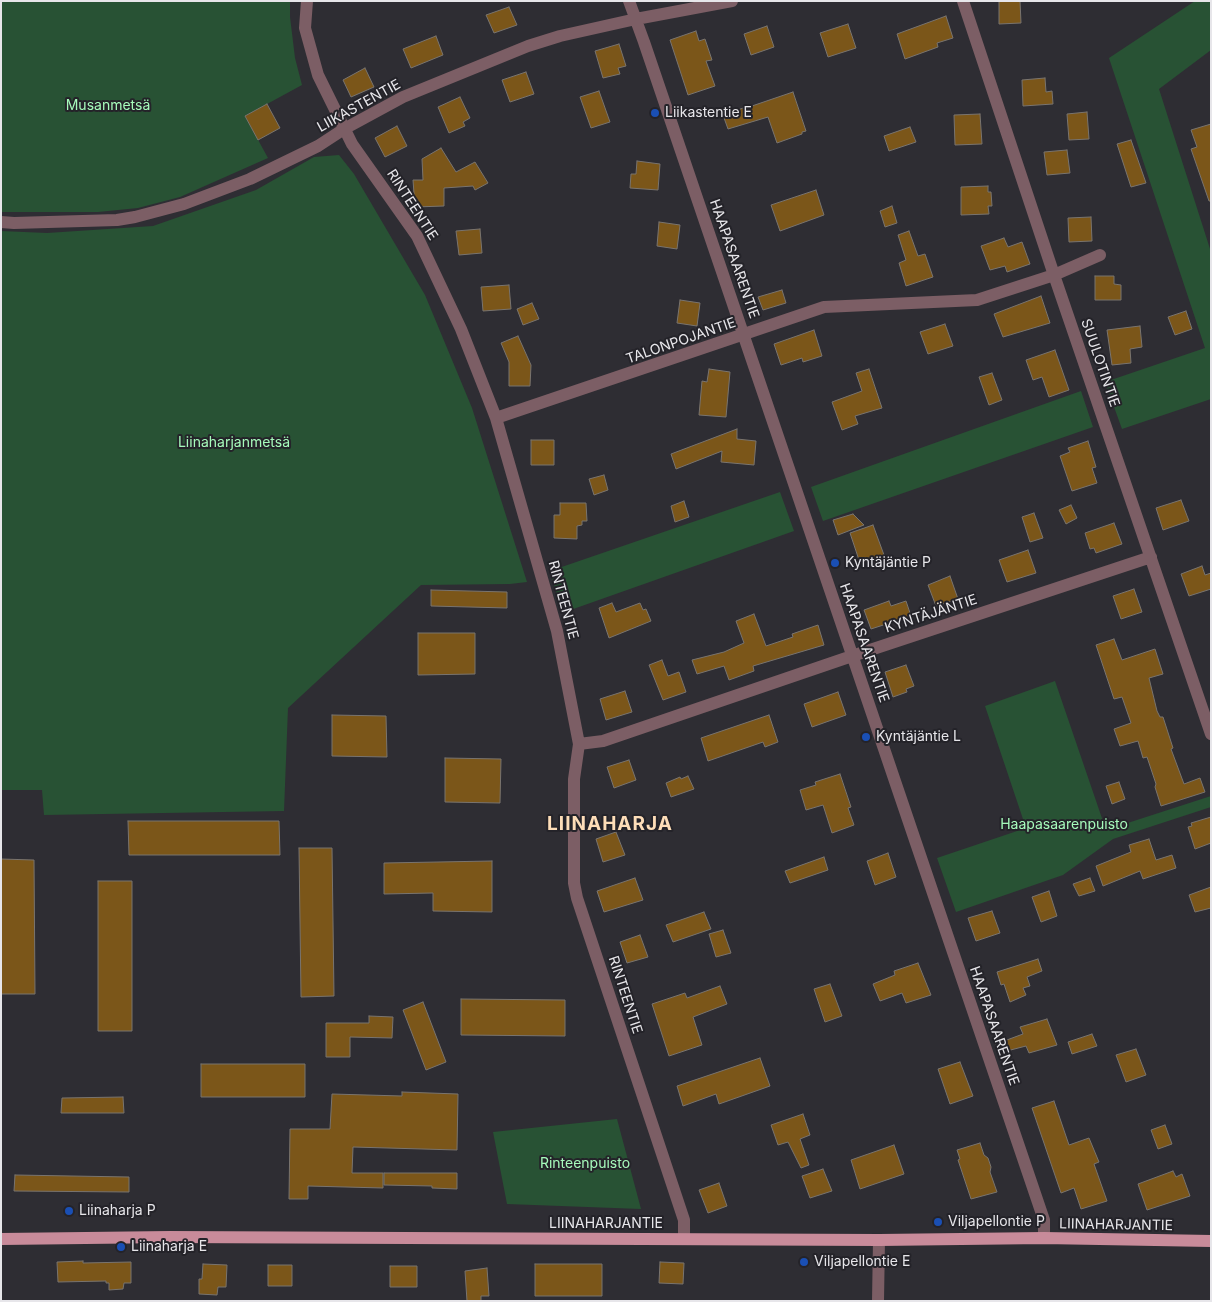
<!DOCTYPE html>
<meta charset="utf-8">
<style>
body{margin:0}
#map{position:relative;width:1212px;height:1302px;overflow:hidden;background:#2e2d33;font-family:Inter,sans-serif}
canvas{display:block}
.frame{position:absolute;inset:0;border:2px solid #e7e6ea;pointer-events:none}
</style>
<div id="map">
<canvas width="1212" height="1302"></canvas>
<div class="frame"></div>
</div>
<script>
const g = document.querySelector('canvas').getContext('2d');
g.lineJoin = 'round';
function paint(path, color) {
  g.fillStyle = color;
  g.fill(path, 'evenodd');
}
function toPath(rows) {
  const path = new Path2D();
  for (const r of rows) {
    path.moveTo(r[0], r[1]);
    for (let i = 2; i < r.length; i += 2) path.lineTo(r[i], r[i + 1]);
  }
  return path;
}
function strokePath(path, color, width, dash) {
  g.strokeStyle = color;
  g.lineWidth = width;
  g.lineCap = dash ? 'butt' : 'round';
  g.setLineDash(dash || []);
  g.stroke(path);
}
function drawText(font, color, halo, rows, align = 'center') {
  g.font = font + ' Inter,sans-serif';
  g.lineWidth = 4;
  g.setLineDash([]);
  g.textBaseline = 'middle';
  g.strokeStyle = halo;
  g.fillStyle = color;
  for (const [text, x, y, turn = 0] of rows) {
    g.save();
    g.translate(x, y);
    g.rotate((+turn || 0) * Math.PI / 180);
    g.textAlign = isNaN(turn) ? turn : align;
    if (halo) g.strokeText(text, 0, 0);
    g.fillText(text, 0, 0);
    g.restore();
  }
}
const green = toPath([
 [1,1,290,1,290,17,295,58,302,85,245,116,268,158,180,197,138,208,98,212,1,212],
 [1195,1,1211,1,1211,50,1159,89,1211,252,1211,399,1122,429,1105,382,1205,348,1109,58],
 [339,155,354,174,425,295,472,408,527,582,510,584,421,585,288,708,284,811,44,815,42,790,1,790,1,231,47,233,153,226,256,190,314,157],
 [1081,391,1093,427,823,521,811,487],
 [780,492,794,531,562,613,550,571],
 [1055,681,1106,830,1211,796,1211,807,1113,839,1063,875,956,912,937,858,1026,828,985,706],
 [617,1119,641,1209,507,1204,493,1132]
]);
const building = toPath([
 [999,1,1020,1,1021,23,999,24,999,1],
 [509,7,517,25,494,33,486,15,509,7],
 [946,16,953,38,937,43,938,47,905,59,897,34,946,16],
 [848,24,856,48,828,57,820,33,848,24],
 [767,26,774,47,751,55,744,34,767,26],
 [696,31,699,41,705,39,712,60,706,61,715,86,688,95,670,40,696,31],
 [436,36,443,55,411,68,403,49,436,36],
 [619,44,626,66,618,68,620,74,603,78,595,51,619,44],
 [365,68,374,87,351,97,343,80,365,68],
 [526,72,534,94,510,102,502,80,526,72],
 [1045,78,1046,92,1052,91,1053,104,1023,106,1022,80,1045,78],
 [599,91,610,122,591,128,580,97,599,91],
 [793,92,806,131,802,132,802,134,777,143,768,117,728,129,723,115,749,106,749,107,793,92],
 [460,97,470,118,463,122,465,126,449,133,438,107,460,97],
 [267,104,280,128,258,140,245,116,267,104],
 [1087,112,1089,139,1069,140,1067,114,1087,112],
 [980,114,982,144,955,145,954,115,980,114],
 [1211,124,1211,201,1209,201,1191,149,1197,147,1191,130,1211,124],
 [397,126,407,146,385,157,375,138,397,126],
 [910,127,916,142,889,151,884,136,910,127],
 [1131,140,1146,183,1131,187,1117,144,1131,140],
 [441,148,456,172,475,162,488,183,475,190,473,186,444,188,444,206,415,207,413,180,423,180,422,159,441,148],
 [1067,150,1070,173,1047,175,1044,152,1067,150],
 [637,161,660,164,658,190,630,188,631,174,636,174,637,161],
 [988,186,988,192,991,192,992,206,988,206,989,214,961,215,961,187,988,186],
 [816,190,824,215,780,231,771,205,816,190],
 [892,206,897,223,885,227,880,211,892,206],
 [1091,217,1092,241,1069,242,1068,218,1091,217],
 [659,222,680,225,677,249,657,246,659,222],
 [480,229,482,253,459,255,456,231,480,229],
 [909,231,918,256,925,254,933,277,906,286,899,263,906,260,898,235,909,231],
 [1004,238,1008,247,1022,242,1030,264,1007,272,1005,266,990,270,981,246,1004,238],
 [1095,276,1114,276,1114,284,1121,285,1121,300,1095,300,1095,276],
 [509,285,511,309,483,311,481,287,509,285],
 [782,290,786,303,763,310,758,297,782,290],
 [1041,296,1050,323,1003,337,994,314,1041,296],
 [680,300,700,303,697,326,677,323,680,300],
 [532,303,539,319,523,325,517,309,532,303],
 [1186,311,1192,329,1175,335,1168,317,1186,311],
 [945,324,953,346,928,354,920,332,945,324],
 [1140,326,1142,347,1130,349,1131,363,1112,365,1107,330,1140,326],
 [814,330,822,356,803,362,802,358,781,365,774,344,814,330],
 [518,336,531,365,530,386,509,386,509,362,501,343,518,336],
 [1055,350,1069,390,1049,397,1042,377,1033,380,1026,360,1055,350],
 [709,369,730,372,726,417,699,415,702,381,707,382,709,369],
 [869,369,882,408,855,416,858,424,842,430,832,402,862,391,856,373,869,369],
 [992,373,1002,400,989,405,979,377,992,373],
 [737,429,737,439,756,441,754,465,721,462,722,451,676,469,671,454,737,429],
 [531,440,554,440,554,465,531,465,531,440],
 [1088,441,1096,467,1092,468,1097,483,1072,491,1060,456,1070,452,1068,448,1088,441],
 [604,475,608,490,594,495,589,479,604,475],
 [1181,500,1189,521,1163,530,1156,508,1181,500],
 [684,501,689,517,675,522,671,506,684,501],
 [560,503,586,503,587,521,582,521,582,525,577,526,577,539,554,538,554,515,560,515,560,503],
 [1071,505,1077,518,1066,524,1059,510,1071,505],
 [1034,513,1043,538,1030,542,1022,517,1034,513],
 [853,514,864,525,838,535,833,520,853,514],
 [1114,523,1122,544,1096,553,1094,548,1090,549,1085,533,1114,523],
 [873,525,884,555,877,557,874,565,868,560,860,563,850,533,873,525],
 [1028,550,1036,573,1007,582,999,560,1028,550],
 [1202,566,1205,575,1211,573,1211,589,1189,596,1181,574,1202,566],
 [950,576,958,599,936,606,928,585,950,576],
 [1134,589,1142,612,1121,619,1113,596,1134,589],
 [431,590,507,592,507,608,431,606,431,590],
 [889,601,891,606,906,601,911,616,871,629,864,610,889,601],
 [612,603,616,612,640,603,643,610,646,609,651,621,609,638,599,608,612,603],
 [754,614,766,646,793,637,792,634,818,625,824,645,753,666,754,671,729,680,724,666,697,674,692,660,724,652,744,643,736,621,754,614],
 [418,633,475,633,475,674,418,675,418,633],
 [1114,639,1122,660,1155,649,1163,674,1149,678,1157,711,1160,717,1163,717,1173,748,1171,749,1184,784,1200,778,1205,792,1161,806,1155,787,1156,784,1147,757,1143,758,1138,741,1120,746,1114,729,1131,723,1122,697,1114,699,1096,645,1114,639],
 [662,660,668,676,679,672,686,692,663,700,649,665,662,660],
 [906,665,914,686,906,689,907,692,893,697,885,672,906,665],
 [625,691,632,712,606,720,600,699,625,691],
 [838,692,846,715,812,727,804,704,838,692],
 [332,715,386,716,387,757,332,756,332,715],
 [769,715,778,742,765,747,763,742,708,761,701,738,769,715],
 [445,758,501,759,500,803,445,802,445,758],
 [629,760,636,780,614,788,607,767,629,760],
 [840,774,851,807,848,808,854,825,832,833,823,805,806,810,800,790,816,785,815,782,840,774],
 [688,776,694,789,671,797,666,783,680,777,681,779,688,776],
 [1119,782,1125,799,1112,804,1106,786,1119,782],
 [1211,817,1211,843,1195,849,1188,827,1192,826,1191,823,1211,817],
 [128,821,279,821,280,855,129,855,128,821],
 [616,832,625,855,603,862,596,839,616,832],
 [1149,839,1156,860,1172,855,1176,868,1143,879,1140,871,1103,886,1096,866,1131,852,1129,845,1149,839],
 [299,848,332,848,334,996,301,997,299,848],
 [888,853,896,877,875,885,867,861,888,853],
 [824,857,828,870,790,883,785,871,824,857],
 [1,859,34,860,35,994,1,994,1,859],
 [492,861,492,912,433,911,433,893,384,894,384,863,492,861],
 [635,878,643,900,604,912,597,891,635,878],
 [1090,878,1095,891,1079,896,1073,884,1090,878],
 [98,881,132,881,132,1031,98,1031,98,881],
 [1211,887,1211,908,1195,912,1189,895,1211,887],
 [1049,891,1057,916,1041,922,1032,897,1049,891],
 [992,911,1000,933,976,941,968,918,992,911],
 [704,912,711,929,673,942,666,925,704,912],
 [723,930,731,953,716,957,709,934,723,930],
 [640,935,648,957,627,963,620,942,640,935],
 [1038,959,1042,971,1027,977,1030,986,1023,988,1026,995,1010,1002,1004,984,1001,985,997,972,1038,959],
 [918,963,931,995,906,1003,902,993,880,1001,873,984,895,975,894,971,918,963],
 [830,984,842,1016,825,1022,814,989,830,984],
 [720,986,727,1004,693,1017,702,1045,669,1056,652,1004,685,993,687,998,720,986],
 [461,999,565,1000,565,1036,461,1035,461,999],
 [423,1002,446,1062,426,1070,403,1010,423,1002],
 [369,1016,393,1017,392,1038,350,1037,350,1057,326,1057,326,1023,369,1023,369,1016],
 [1047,1019,1057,1045,1029,1053,1026,1046,999,1053,996,1044,1023,1034,1020,1027,1047,1019],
 [1092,1034,1097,1046,1072,1054,1068,1042,1092,1034],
 [1136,1049,1146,1075,1126,1082,1116,1055,1136,1049],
 [760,1058,770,1086,719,1104,716,1094,683,1106,677,1086,760,1058],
 [960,1062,973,1096,950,1104,938,1069,960,1062],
 [201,1064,305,1064,305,1097,201,1097,201,1064],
 [402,1092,458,1094,457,1150,353,1147,352,1173,383,1173,383,1188,308,1186,308,1199,289,1199,290,1129,330,1129,332,1094,402,1096,402,1092],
 [123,1097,124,1113,61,1113,62,1098,123,1097],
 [1054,1101,1069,1145,1089,1138,1099,1162,1094,1164,1107,1201,1081,1209,1074,1188,1061,1193,1032,1108,1054,1101],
 [803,1114,810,1135,800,1139,809,1165,801,1168,788,1142,778,1145,771,1125,803,1114],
 [1165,1125,1172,1144,1158,1149,1151,1130,1165,1125],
 [980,1143,984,1155,988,1158,991,1167,990,1172,997,1192,971,1199,958,1160,960,1159,957,1150,980,1143],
 [894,1145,904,1174,860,1189,851,1160,894,1145],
 [823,1169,832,1191,810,1198,802,1176,823,1169],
 [1173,1171,1176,1177,1182,1174,1190,1196,1147,1210,1138,1184,1173,1171],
 [384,1173,457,1173,457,1189,432,1188,432,1186,384,1185,384,1173],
 [15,1175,129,1177,129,1192,14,1191,15,1175],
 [719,1183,727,1206,708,1213,699,1190,719,1183],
 [83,1261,83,1263,131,1262,131,1283,124,1283,123,1289,109,1290,109,1283,106,1283,106,1281,58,1282,57,1262,83,1261],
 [660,1262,684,1263,683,1284,659,1283,660,1262],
 [203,1264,227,1265,226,1287,218,1287,217,1295,199,1294,199,1279,202,1279,203,1264],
 [535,1264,602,1264,602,1296,535,1296,535,1264],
 [268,1265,292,1265,292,1286,268,1286,268,1265],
 [390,1266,417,1266,417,1287,390,1287,390,1266],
 [487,1268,489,1296,481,1296,481,1301,467,1301,465,1271,487,1268]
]);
const minor = toPath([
 [307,1,305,28,318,75,352,144,417,236,461,329,496,418,557,631,579,744,574,779,574,883,577,898,684,1220,684,1239],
 [629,1,644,42,1044,1220,1044,1238],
 [963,1,1054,275,1211,734],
 [1,222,14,223,117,220,135,217,184,204,250,179,318,146,344,129,403,97,528,46,560,36,636,19,732,1],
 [496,418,824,307,977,300,1054,275,1100,255],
 [579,744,603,741,852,656,1151,557],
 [878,1301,879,1240]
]);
const major = toPath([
 [1,1239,170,1237,879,1240,1044,1238,1211,1241]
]);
const markers = [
 [655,113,5,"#1a4fb4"],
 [835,563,5,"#1a4fb4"],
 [866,737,5,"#1a4fb4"],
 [69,1211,5,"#1a4fb4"],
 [938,1222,5,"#1a4fb4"],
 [121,1247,5,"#1a4fb4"],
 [804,1262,5,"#1a4fb4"]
];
const parkNames = [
 ["Musanmetsä",108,106],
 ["Liinaharjanmetsä",234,443],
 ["Haapasaarenpuisto",1064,825],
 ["Rinteenpuisto",585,1164]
];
const streetNames = [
 ["LIIKASTENTIE",359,106,-29],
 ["RINTEENTIE",412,205,57],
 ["HAAPASAARENTIE",734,259,71],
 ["TALONPOJANTIE",681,341,-19],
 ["SUULOTINTIE",1100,363,71],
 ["RINTEENTIE",563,600,75],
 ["KYNTÄJÄNTIE",931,614,-18],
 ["HAAPASAARENTIE",864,643,71],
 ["RINTEENTIE",625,995,72],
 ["HAAPASAARENTIE",994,1026,71],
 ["LIINAHARJANTIE",606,1224],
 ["LIINAHARJANTIE",1116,1225,1]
];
const poiNames = [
 ["Liikastentie E",665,113],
 ["Kyntäjäntie P",845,563],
 ["Kyntäjäntie L",876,737],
 ["Liinaharja P",79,1211],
 ["Viljapellontie P",948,1222],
 ["Liinaharja E",131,1247],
 ["Viljapellontie E",814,1262]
];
const districtNames = [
 ["LIINAHARJA",610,824]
];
paint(green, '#285234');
paint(building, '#7b5619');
strokePath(building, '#79746f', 1);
strokePath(minor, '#7c5e65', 12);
strokePath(major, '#c88b9a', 12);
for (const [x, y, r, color] of markers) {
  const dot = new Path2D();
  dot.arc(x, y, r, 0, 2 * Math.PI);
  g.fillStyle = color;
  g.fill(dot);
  strokePath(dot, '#242329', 2);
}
drawText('14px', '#a6fabb', '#242329', parkNames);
drawText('14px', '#e7e6ea', '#242329', streetNames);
drawText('14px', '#e7e6ea', '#242329', poiNames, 'left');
g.letterSpacing = '1px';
drawText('bold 19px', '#fdddb8', '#242329', districtNames);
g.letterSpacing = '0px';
</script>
